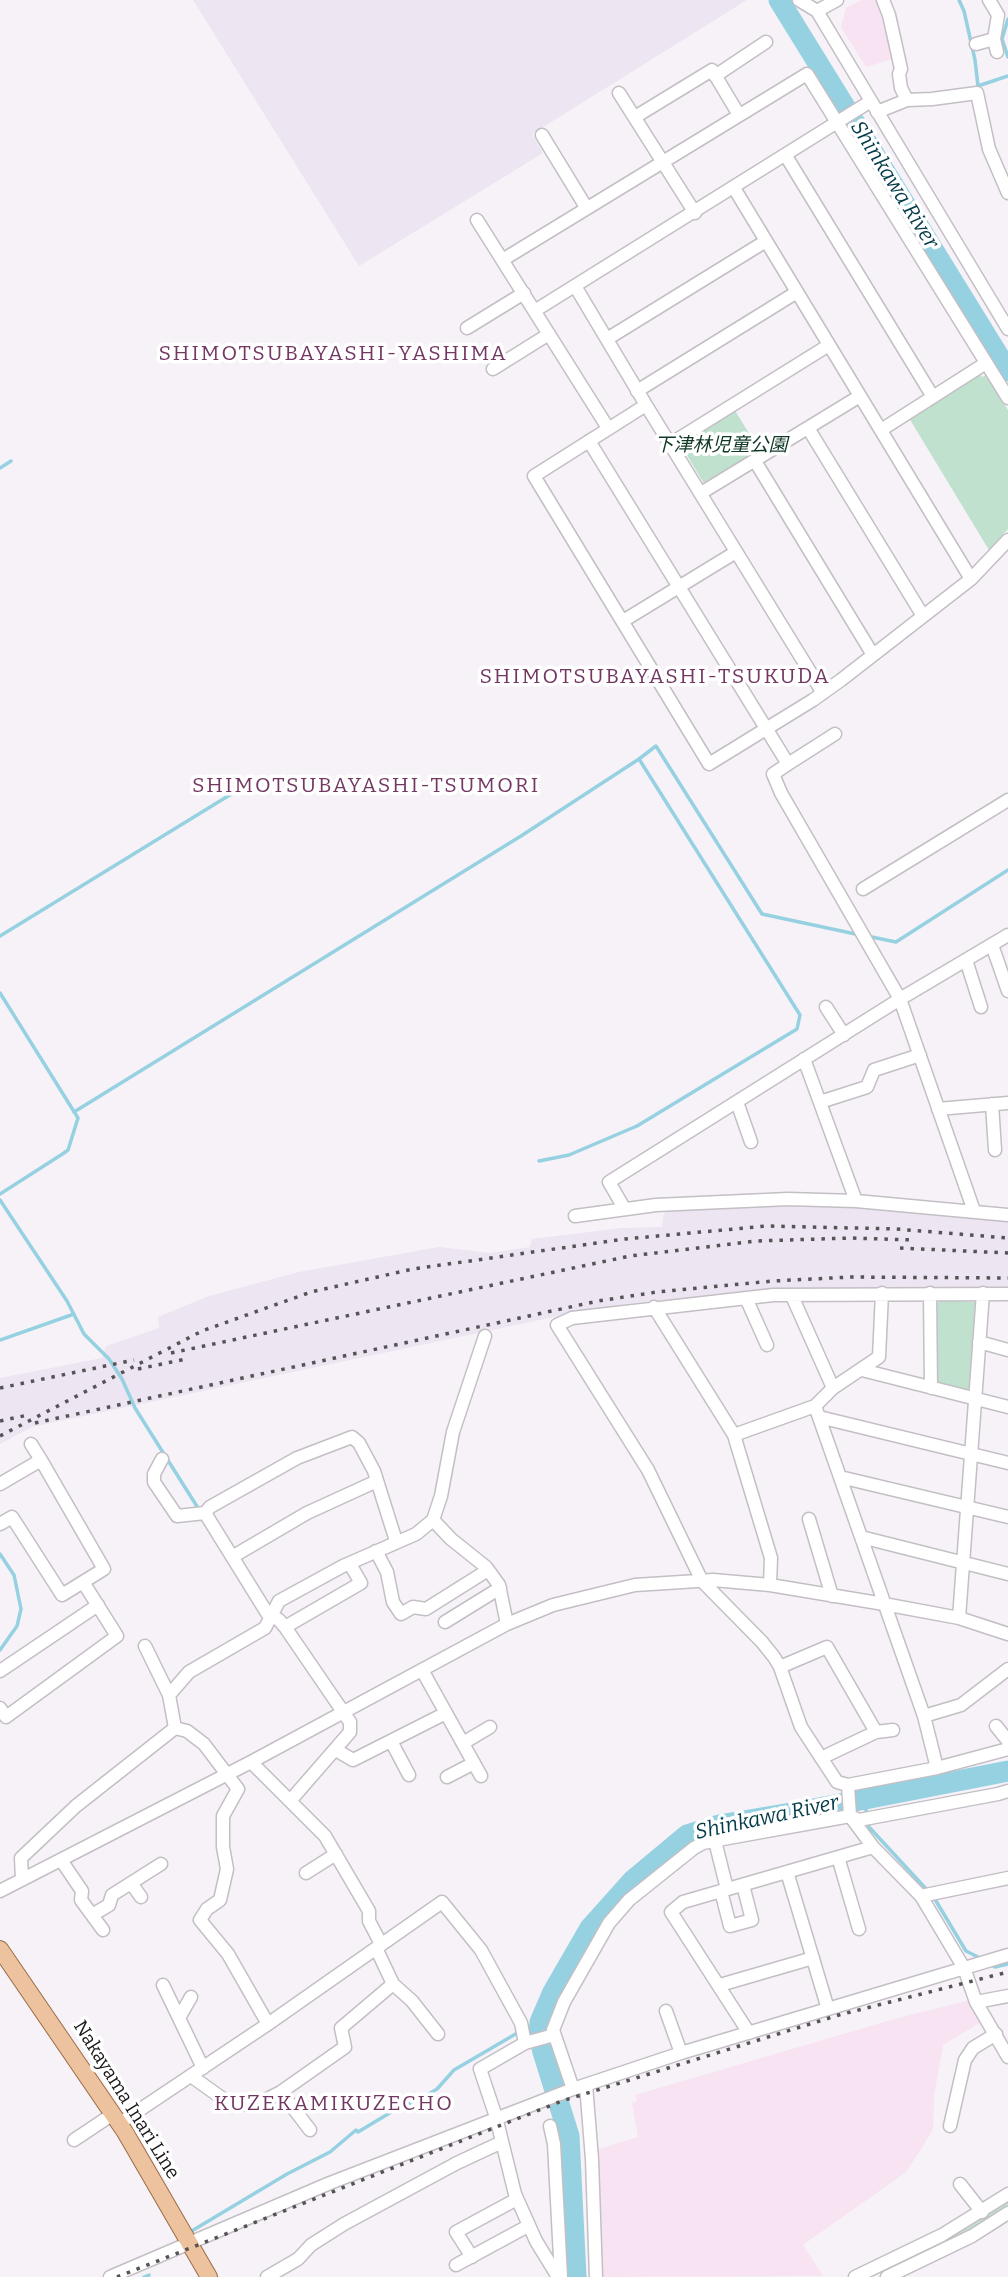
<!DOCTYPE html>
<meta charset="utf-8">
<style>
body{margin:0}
canvas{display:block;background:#f6f2f7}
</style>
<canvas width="1008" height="2277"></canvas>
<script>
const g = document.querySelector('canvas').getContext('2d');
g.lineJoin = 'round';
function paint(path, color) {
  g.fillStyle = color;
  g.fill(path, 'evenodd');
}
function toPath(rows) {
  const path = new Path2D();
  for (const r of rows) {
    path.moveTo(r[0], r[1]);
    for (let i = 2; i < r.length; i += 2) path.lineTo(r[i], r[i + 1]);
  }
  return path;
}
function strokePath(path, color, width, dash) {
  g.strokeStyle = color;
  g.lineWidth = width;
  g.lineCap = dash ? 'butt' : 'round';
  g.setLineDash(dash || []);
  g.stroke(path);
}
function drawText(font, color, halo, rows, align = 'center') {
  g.font = font + ' Bitter,"Noto Sans JP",serif';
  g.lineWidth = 7;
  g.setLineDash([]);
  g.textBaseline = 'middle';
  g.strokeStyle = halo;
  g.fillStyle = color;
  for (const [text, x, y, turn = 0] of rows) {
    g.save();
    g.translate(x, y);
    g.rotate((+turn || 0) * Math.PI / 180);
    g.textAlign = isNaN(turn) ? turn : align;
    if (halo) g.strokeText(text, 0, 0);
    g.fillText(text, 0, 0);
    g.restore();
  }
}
const commercial = toPath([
 [861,0,877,0,892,59,866,67,841,27,846,8],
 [967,2001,981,2022,943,2045,934,2096,933,2129,923,2146,906,2172,803,2245,823,2276,602,2277,596,2150,638,2137,632,2103,637,2101,635,2095,905,2016]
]);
const built = toPath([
 [193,0,747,0,532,134,543,153,359,266],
 [788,1205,859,1208,1008,1220,1008,1290,965,1287,805,1289,640,1302,587,1310,32,1427,0,1444,0,1378,102,1358,106,1346,159,1328,158,1317,209,1296,299,1272,439,1247,490,1253,530,1247,532,1239,622,1228,662,1227,663,1216,667,1210]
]);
const green = toPath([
 [979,373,982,377,986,375,1008,410,1008,529,989,550,909,418],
 [734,409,760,451,708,482,703,482,682,447,683,440],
 [942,1300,975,1302,978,1306,971,1386,967,1390,939,1384,935,1378,937,1303],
 [1008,2201,1008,2205,1000,2211,952,2240,893,2269,891,2265,970,2226]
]);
const stream = toPath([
 [959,0,964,11,975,60,978,86,975,89],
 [1008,19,1002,39,1008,57],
 [978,86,1008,76],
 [0,468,11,461],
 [639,759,656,746,762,914,860,935],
 [0,936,233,793],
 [867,936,896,942,1008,870],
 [0,993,78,1118,68,1150,64,1153,0,1194],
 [74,1112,521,836,639,759,800,1015,797,1029,637,1126,569,1155,539,1161],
 [0,1200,67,1301,84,1334,109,1359,122,1379,135,1408,198,1508],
 [0,1340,74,1314],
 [0,1554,14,1575,21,1609,17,1626,0,1650],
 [864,1799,869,1827,928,1891],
 [933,1896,966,1951,980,1958],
 [990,1964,995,1967,1008,1964],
 [526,2029,540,2022],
 [190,2232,287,2174,330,2152,356,2130,358,2132,393,2111,422,2098,437,2089,454,2070,519,2032],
 [144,2277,149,2275]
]);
const river = toPath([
 [779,0,1008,371],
 [576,2277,569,2136,543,2052,539,2035,540,2022,553,1992,590,1928,633,1880,687,1835,719,1825,809,1810,1008,1771]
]);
const minor = toPath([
 [799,0,817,11,1008,329],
 [883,0,889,15,901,69,899,74,901,88,907,100],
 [989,0,998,15,994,39,997,52],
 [817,11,837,0],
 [976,44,994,39],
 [715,76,766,42],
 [619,93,695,213],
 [877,112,907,100,932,99,977,93,989,149,1008,193],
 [635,117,712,70,739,115],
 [542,135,586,207],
 [786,156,933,397],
 [734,188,971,579],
 [477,220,608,428],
 [504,259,807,74,1008,398],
 [575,286,646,405,823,693],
 [536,310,871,101],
 [467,328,524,293],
 [607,339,766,241],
 [493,369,549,334],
 [637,391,797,292],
 [646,405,534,476,709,764,813,700,841,680,971,579,1008,540],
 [808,428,923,616],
 [881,430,986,363],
 [589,441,788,764,773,774,781,793,900,999,974,1211],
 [670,444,829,345],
 [755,461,873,655],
 [701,493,860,396],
 [623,621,736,552],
 [788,764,835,734],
 [863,889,1008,800],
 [992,945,1008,991],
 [966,960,981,1007],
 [826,1007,844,1035],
 [804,1059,856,1201],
 [737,1102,751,1142],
 [820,1102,867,1087,874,1070,920,1055],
 [992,1104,995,1150],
 [938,1109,1008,1103],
 [624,1208,609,1182,900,999,1008,935],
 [575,1216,656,1205,788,1199,856,1201,1008,1215],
 [930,1293,931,1388],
 [1008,1294,773,1295,572,1318,557,1325,648,1470,702,1581,762,1642,774,1657,780,1667,801,1727,837,1782,848,1785,937,1768,1008,1749],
 [792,1296,833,1388],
 [746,1298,767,1345],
 [654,1307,734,1435,771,1558,770,1585],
 [979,1342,1008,1350],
 [862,1370,1008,1407],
 [815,1406,924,1716,937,1768],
 [819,1417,1008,1463],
 [734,1435,815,1406,833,1388,879,1357,882,1293],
 [31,1444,41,1460],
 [162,1459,154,1474,154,1482,177,1516,205,1513],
 [840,1477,1008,1517],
 [0,1484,41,1460,104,1569,62,1595,12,1517,0,1524],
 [809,1519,832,1596],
 [433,1520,451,1539,486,1567,499,1585,507,1624],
 [861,1537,1008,1574],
 [376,1551,387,1572,393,1602,401,1614,413,1607,426,1609,488,1570],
 [232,1557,307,1513,377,1481],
 [959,1618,983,1293],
 [445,1622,500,1588],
 [285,1627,361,1583,350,1564],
 [145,1646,169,1695],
 [780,1667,827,1647,876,1732,821,1758],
 [422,1670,481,1776],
 [0,1671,98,1605],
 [0,1708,6,1717,117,1636,83,1582],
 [924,1716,961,1705,1008,1669],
 [996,1726,1008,1741],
 [175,1728,187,1731,204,1744,238,1789,223,1816,223,1847,227,1869,220,1900,207,1909,200,1920,228,1954,268,2024],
 [876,1732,893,1730],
 [391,1741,409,1775],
 [463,1743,490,1727],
 [336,1750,353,1760,446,1713],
 [251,1762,325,1836,369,1911,369,1921,381,1944],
 [447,1777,474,1763],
 [848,1785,850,1816,873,1847,921,1896,964,1968,976,2002,1008,2057],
 [290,1801,350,1732,350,1722,285,1627,279,1620,267,1613,205,1513,210,1507,297,1458,352,1437,359,1443,374,1471,396,1541],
 [715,1841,727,1889],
 [838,1857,859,1929],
 [61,1860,82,1891,81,1900,92,1915,109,1905,112,1895,161,1864],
 [787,1872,828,2009],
 [306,1873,336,1854],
 [22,1879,21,1858,76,1806,175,1728,169,1695,189,1672,265,1628,279,1601,343,1566,416,1534,433,1520,441,1496,453,1432,485,1336],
 [131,1883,141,1897],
 [0,1891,251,1762,507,1624,553,1605,635,1585,713,1580,770,1585,884,1604,959,1618,1008,1634],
 [721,1891,730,1926,752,1920,743,1885],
 [921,1896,1008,1878],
 [92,1915,103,1930],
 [376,1948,393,1984,412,2001,438,2034],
 [163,1985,203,2068],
 [720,1985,813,1958],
 [976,2002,1008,1996],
 [666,2011,681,2053],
 [179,2018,191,1997],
 [749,2033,671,1912,683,1902,873,1847],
 [554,2035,525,2043,480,2069,496,2117,515,2194,536,2241,558,2277],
 [191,2076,226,2101,248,2105,259,2103,281,2092,345,2047,341,2028,393,1984],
 [586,2085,592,2159,596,2277],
 [573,2089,553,2030,564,2002,609,1923,629,1900,694,1848,703,1843,723,1839,850,1816,859,1820,998,1794,1008,1791],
 [281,2092,310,2130],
 [120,2123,268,2024,442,1902,481,1950,521,2023,525,2043],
 [550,2126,554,2144,561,2277],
 [950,2126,965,2060,973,2048,996,2034],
 [74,2140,113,2114],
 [960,2184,982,2212],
 [472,2257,456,2232,517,2199],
 [456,2265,528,2226],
 [110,2277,330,2183,573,2089,681,2053,1008,1955],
 [267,2277,298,2259,311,2245,344,2224,457,2163,502,2142],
 [855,2277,942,2235,1008,2194],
 [887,2277,972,2236,1008,2213]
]);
const major = toPath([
 [0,1949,125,2132,209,2277]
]);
const rail = toPath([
 [900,1248,1008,1253],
 [171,1353,630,1256,756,1241,850,1238,913,1240],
 [138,1369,186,1359],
 [0,1388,134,1360],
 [0,1421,28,1415],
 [35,1423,598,1301,657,1292,773,1281,851,1277,1008,1278],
 [0,1436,202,1331,311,1292,413,1269,625,1239,767,1226,896,1229,1008,1238],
 [117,2277,562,2101,839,2015,1008,1972]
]);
const parkNames = [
 ["下津林児童公園",721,446]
];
const streetNames = [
 ["Nakayama Inari Line",126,2100,58]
];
const waterNames = [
 ["Shinkawa River",894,185,58],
 ["Shinkawa River",767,1818,-12]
];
const neighbourhoodNames = [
 ["SHIMOTSUBAYASHI-YASHIMA",333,354],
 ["SHIMOTSUBAYASHI-TSUKUDA",655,677],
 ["SHIMOTSUBAYASHI-TSUMORI",366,786],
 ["KUZEKAMIKUZECHO",334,2104]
];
paint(commercial, '#f7e3f2');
paint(built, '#ede5f1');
paint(green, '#c0e1cd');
strokePath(stream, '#96d1e2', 3.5);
strokePath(river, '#96d1e2', 21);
strokePath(minor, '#c3bfc5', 15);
strokePath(major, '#9a6c46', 18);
strokePath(minor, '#fff', 12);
strokePath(major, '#ecc29f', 16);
strokePath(rail, '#565356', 3.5, [3.5, 7]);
drawText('italic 19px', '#103825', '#fff', parkNames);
drawText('19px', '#191719', '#fff', streetNames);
drawText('italic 21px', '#033c48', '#fff', waterNames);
g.letterSpacing = '2px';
drawText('21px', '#733862', '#fff', neighbourhoodNames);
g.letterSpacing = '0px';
</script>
